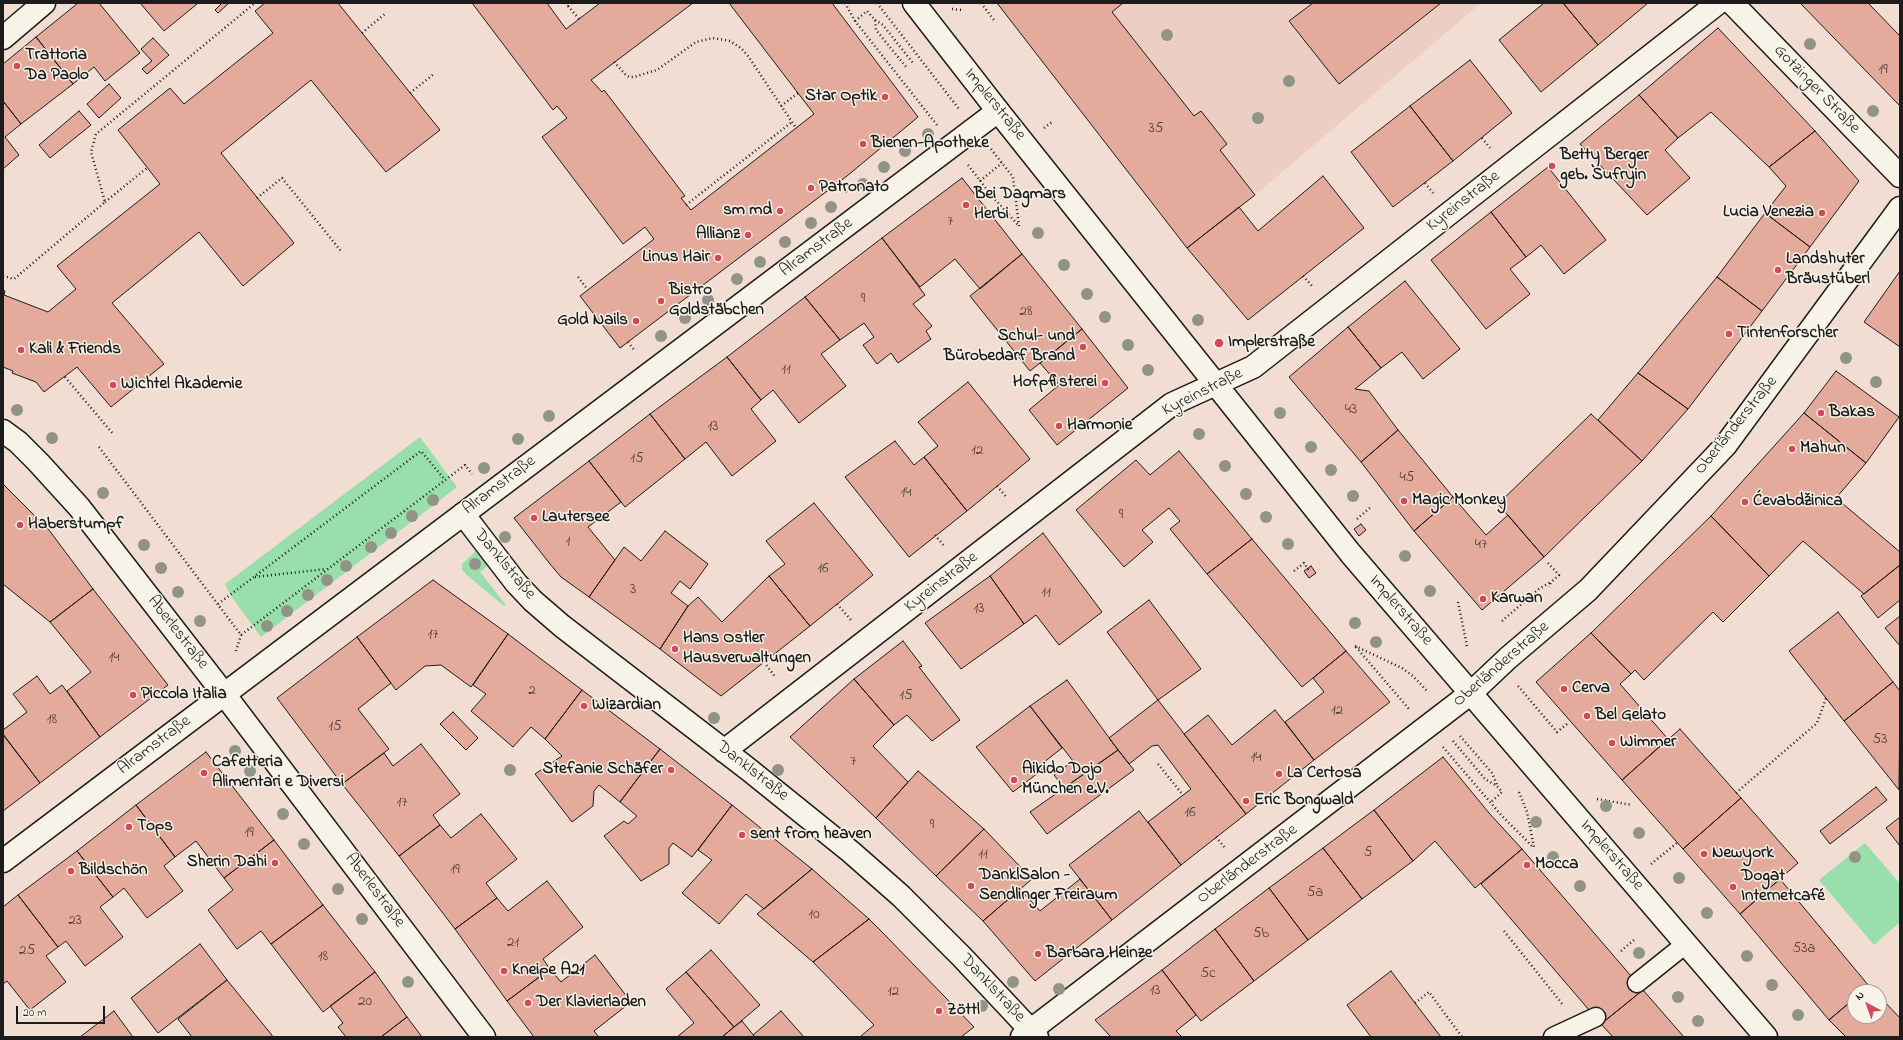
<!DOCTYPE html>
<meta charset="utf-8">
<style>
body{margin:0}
#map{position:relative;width:1903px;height:1040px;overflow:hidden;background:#f1ddd2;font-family:"Indie Flower",sans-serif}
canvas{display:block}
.frame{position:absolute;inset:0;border:4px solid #1c1c1c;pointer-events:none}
.north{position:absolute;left:1847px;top:984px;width:40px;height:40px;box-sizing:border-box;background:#f7f3e8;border:1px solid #9f9d96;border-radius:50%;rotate:319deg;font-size:11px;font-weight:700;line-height:16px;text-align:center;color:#1c1c1c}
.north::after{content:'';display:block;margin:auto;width:14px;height:18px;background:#d1495b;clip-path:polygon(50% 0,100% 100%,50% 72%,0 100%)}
.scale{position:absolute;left:16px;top:1006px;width:89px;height:18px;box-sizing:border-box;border:2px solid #1c1c1c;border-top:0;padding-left:5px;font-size:12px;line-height:14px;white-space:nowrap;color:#1c1c1c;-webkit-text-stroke:3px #f7f3e8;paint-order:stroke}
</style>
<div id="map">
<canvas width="1903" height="1040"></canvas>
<div class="frame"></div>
<div class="north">N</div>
<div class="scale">20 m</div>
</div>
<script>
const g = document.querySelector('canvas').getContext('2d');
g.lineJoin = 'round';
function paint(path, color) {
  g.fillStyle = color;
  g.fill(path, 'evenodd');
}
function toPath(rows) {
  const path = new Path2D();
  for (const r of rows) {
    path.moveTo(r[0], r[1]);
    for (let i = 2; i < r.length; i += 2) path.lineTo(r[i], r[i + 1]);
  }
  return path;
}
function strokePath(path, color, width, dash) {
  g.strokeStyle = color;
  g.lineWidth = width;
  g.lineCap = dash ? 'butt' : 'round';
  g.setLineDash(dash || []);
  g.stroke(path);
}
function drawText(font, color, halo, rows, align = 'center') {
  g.font = font + ' "Indie Flower",sans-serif';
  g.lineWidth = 3;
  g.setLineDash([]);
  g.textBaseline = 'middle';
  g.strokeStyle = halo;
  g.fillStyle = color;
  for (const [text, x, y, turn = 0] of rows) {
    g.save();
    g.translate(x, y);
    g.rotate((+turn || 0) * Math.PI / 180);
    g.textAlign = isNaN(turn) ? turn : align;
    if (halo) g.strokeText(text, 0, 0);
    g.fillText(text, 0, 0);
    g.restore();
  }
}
const built = toPath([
 [997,3,1481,3,1255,195,1187,248]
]);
const green = toPath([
 [420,437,457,487,261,637,231,596,225,584],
 [476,551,488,566,480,572,506,605,504,606,468,576,462,570,462,564],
 [1865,843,1900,884,1900,922,1874,945,1819,880]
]);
const building = toPath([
 [78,3,99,3,140,53,105,81,94,67,73,84,36,37,78,3],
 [140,3,196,3,197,4,164,31,140,3],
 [222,3,229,3,218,13,215,10,222,3],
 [265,3,338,3,440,130,386,172,311,80,221,153,294,243,243,286,199,232,112,303,164,364,111,407,77,367,44,392,36,382,12,373,13,371,3,367,3,290,5,291,4,295,48,312,76,289,57,266,160,184,118,130,170,88,184,104,273,33,255,11,265,3],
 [472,3,547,3,566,29,600,3,693,3,591,80,602,92,604,90,685,196,681,198,691,210,814,114,729,3,832,3,918,117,847,176,620,348,580,296,654,239,645,227,623,244,542,137,567,118,557,106,553,110,472,3],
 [997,3,1123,3,1112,12,1194,116,1201,111,1227,144,1220,150,1255,195,1187,248,997,3],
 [1313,3,1441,3,1339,84,1289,21,1313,3],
 [1544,3,1563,3,1598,45,1541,92,1499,40,1544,3],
 [1563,3,1648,3,1598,45,1563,3],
 [1800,3,1868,3,1900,36,1900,106,1800,3],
 [1718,28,1815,131,1769,167,1711,112,1678,138,1639,95,1718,28],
 [36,37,73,84,21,124,3,101,3,64,36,37],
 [153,38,169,55,147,74,142,69,152,61,141,49,153,38],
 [1470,60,1512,113,1453,161,1410,106,1470,60],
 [109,84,121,98,99,118,87,104,109,84],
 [1639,95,1678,138,1665,150,1690,178,1647,215,1580,144,1639,95],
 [3,101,21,124,5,137,19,155,3,169,3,101],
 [1410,106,1453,161,1393,207,1351,152,1410,106],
 [79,111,91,125,50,158,39,145,79,111],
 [1815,131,1859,181,1810,247,1765,213,1786,186,1769,167,1815,131],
 [1548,167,1606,240,1564,274,1541,245,1526,257,1491,212,1548,167],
 [1323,176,1364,228,1248,320,1187,248,1239,207,1258,231,1323,176],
 [962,178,1022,254,980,289,955,259,920,287,882,238,962,178],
 [1491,212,1526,257,1510,269,1530,294,1486,329,1431,260,1491,212],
 [1765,213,1810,247,1762,311,1717,277,1765,213],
 [882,238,925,295,913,304,932,326,926,331,931,339,898,363,891,353,877,364,863,345,874,337,864,323,840,340,805,297,882,238],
 [1022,254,1082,329,1030,371,970,296,1022,254],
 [1900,271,1900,347,1864,322,1900,271],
 [1717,277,1762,311,1688,409,1638,373,1717,277],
 [1405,281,1460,349,1423,379,1402,352,1381,368,1348,327,1405,281],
 [805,297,840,340,821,354,846,386,799,423,773,390,761,400,727,357,805,297],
 [1348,327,1381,368,1355,389,1369,391,1398,430,1361,462,1289,377,1348,327],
 [1082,329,1128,388,1057,445,1029,410,1059,385,1040,363,1082,329],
 [727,357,761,400,751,409,776,441,732,476,706,442,685,459,650,414,727,357],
 [1836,371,1899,417,1866,463,1804,413,1836,371],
 [1638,373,1688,409,1642,461,1598,420,1638,373],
 [968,382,1030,459,967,511,924,457,938,446,918,422,968,382],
 [1804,413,1866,463,1836,498,1900,552,1900,565,1864,594,1803,541,1769,576,1711,516,1804,413],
 [650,414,685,459,625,507,589,461,650,414],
 [1591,414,1642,461,1544,557,1498,504,1591,414],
 [1398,430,1453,497,1414,531,1361,462,1398,430],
 [895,441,914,465,924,457,967,511,909,557,845,477,895,441],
 [1179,451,1252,539,1207,574,1170,529,1180,521,1169,508,1142,530,1153,542,1124,567,1076,510,1136,460,1150,475,1179,451],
 [589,461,621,502,588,527,615,560,589,597,561,577,550,564,514,518,589,461],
 [3,484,49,530,93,589,50,622,3,584,3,484],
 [1453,497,1486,535,1508,515,1544,557,1482,610,1414,531,1453,497],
 [814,503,873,575,810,626,769,576,785,564,766,541,814,503],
 [1711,516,1769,576,1723,622,1713,612,1644,680,1635,670,1631,674,1591,633,1711,516],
 [1361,524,1366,530,1359,536,1354,529,1361,524],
 [665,531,708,564,690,589,680,581,671,593,688,606,660,649,589,597,624,547,641,561,665,531],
 [1043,533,1102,612,1059,645,1036,615,1024,624,990,576,1043,533],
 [1252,539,1346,651,1302,687,1207,574,1252,539],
 [1900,565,1900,600,1878,618,1861,596,1900,565],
 [1311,566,1316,573,1309,578,1304,571,1311,566],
 [769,576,810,626,721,696,660,649,688,606,698,597,722,622,769,576],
 [990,576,1024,624,961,669,925,623,990,576],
 [433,580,508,634,471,687,441,665,425,666,396,690,357,637,433,580],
 [93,589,168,685,100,737,67,691,91,672,50,622,93,589],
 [1149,600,1201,669,1158,700,1107,632,1149,600],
 [1838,612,1893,682,1844,721,1789,651,1838,612],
 [1900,616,1900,646,1885,628,1900,616],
 [1591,633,1631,674,1620,684,1668,739,1622,780,1536,682,1591,633],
 [508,634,582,690,545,739,531,727,513,747,471,711,486,694,473,685,508,634],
 [357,637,391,683,358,709,389,749,342,784,277,698,357,637],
 [903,641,922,666,919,667,960,720,932,741,907,715,894,725,854,679,903,641],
 [1346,651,1390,702,1314,760,1285,722,1324,692,1313,678,1346,651],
 [37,676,50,694,62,685,100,737,40,783,3,734,3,730,27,712,13,694,37,676],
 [854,679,894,725,873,746,908,782,876,818,790,737,854,679],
 [1067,680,1118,750,1064,788,1054,775,1073,761,1030,706,1067,680],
 [1893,682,1900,691,1899,790,1844,721,1893,682],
 [582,690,660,749,620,802,599,785,594,791,593,806,572,822,535,774,562,756,545,739,582,690],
 [1158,700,1246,814,1181,865,1148,822,1191,789,1158,745,1152,746,1129,764,1109,738,1158,700],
 [1030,706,1062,748,1039,766,1042,770,1013,792,976,747,1030,706],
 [1275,710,1314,760,1246,814,1184,734,1208,715,1232,745,1275,710],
 [453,712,478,738,466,750,440,724,453,712],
 [1680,729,1741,798,1683,849,1622,780,1680,729],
 [4,736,40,783,3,811,3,737,4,736],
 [421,744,460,794,433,815,440,825,399,856,342,784,384,753,393,766,421,744],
 [660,749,732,805,692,857,673,843,669,848,669,864,641,881,604,836,624,821,628,824,637,816,620,802,660,749],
 [1118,750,1134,770,1047,834,1030,812,1118,750],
 [206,752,274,840,224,878,196,841,175,857,136,805,206,752],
 [1443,757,1489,813,1522,849,1475,888,1435,841,1413,861,1374,810,1443,757],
 [918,771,984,829,936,876,876,818,918,771],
 [1876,787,1887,800,1830,844,1820,831,1876,787],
 [1741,798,1798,863,1740,914,1683,849,1741,798],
 [136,805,175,857,164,866,183,891,147,918,124,888,113,897,77,851,136,805],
 [732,805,812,869,764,909,746,894,719,924,682,893,712,860,698,850,732,805],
 [1374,810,1413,861,1362,899,1323,848,1374,810],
 [1139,811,1181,865,1112,920,1069,865,1139,811],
 [481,814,517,859,486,883,497,898,455,929,399,856,440,825,451,838,481,814],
 [1900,817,1900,846,1886,828,1900,817],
 [984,829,1032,879,983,921,936,876,984,829],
 [274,840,323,905,271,944,261,931,237,949,208,910,233,890,224,878,274,840],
 [1323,848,1362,899,1308,940,1269,888,1323,848],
 [1522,849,1643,990,1601,1024,1481,884,1522,849],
 [77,851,113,897,100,907,123,937,85,966,66,941,58,947,18,895,77,851],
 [812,869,869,919,813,962,757,914,812,869],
 [1080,879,1112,920,1035,981,983,921,1020,889,1040,911,1080,879],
 [1780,879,1869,986,1862,992,1855,992,1855,998,1829,1020,1740,914,1780,879],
 [547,881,583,927,543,959,550,969,507,1001,455,929,497,898,508,911,547,881],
 [1269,888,1308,940,1254,981,1215,929,1269,888],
 [18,895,58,947,46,956,66,982,30,1010,7,981,3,984,3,907,18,895],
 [323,905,375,972,323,1012,271,944,323,905],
 [869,919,884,934,974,1027,961,1037,862,1037,861,1036,874,1025,813,962,869,919],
 [1215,929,1254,981,1201,1021,1162,970,1215,929],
 [200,944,227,980,158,1033,131,998,200,944],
 [711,950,760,1005,734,1027,686,972,711,950],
 [595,955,631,1002,594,1031,599,1037,534,1037,507,1001,550,969,561,982,595,955],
 [1162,970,1196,1015,1176,1031,1182,1037,1111,1037,1095,1020,1162,970],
 [1391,971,1415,1003,1441,1037,1371,1037,1347,1005,1391,971],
 [375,972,407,1017,381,1037,346,1037,338,1027,343,1023,330,1006,375,972],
 [686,972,734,1027,722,1037,677,1037,694,1023,666,989,686,972],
 [227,980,271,1034,273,1037,192,1037,178,1019,227,980],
 [1869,986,1875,992,1862,992,1869,986],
 [1643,990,1684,1037,1613,1037,1601,1024,1643,990],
 [1879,996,1900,1018,1900,1037,1846,1037,1829,1020,1855,998,1855,1016,1879,1016,1879,996],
 [114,1011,133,1037,80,1037,114,1011],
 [781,1011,804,1037,755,1037,753,1035,781,1011],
 [407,1017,422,1037,381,1037,407,1017],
 [742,1021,755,1037,722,1037,734,1027,742,1021]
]);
const path = toPath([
 [565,3,568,6,571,3],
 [845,3,855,21,937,125],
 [877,3,959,109],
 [981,3,994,20],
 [568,6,579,19],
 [952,9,962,10],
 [875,20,883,25,913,63],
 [855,21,867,11,875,20,876,30,907,68],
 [362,33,386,13],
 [614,62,625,74,629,77,634,77,657,70,696,42,713,38,730,41,741,48,748,56,796,128],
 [410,93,435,73],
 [781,106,798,93],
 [1044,128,1052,122],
 [1482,138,1490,148],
 [991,149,1013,177,1019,226],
 [968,165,992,196,1019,226],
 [980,181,1002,163],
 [839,182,847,193],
 [1425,183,1433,193],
 [257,198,282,178,341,251],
 [105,202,147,168],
 [686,205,792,122],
 [3,276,14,279,105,202,91,152,96,134,255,3],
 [1303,276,1312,286],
 [578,277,588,290],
 [628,342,635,351],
 [65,377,114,435],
 [99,447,241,635,465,465,472,474],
 [997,486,1007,498],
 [1357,519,1372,506],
 [935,535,945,547],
 [1548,563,1559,575,1551,582,1549,587],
 [1294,571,1304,563,1310,572],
 [255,577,326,569],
 [1458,602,1467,646],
 [218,604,421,451,445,480],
 [837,604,851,620],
 [1502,621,1539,589,1551,582],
 [1355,646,1402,668,1413,676,1428,692],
 [1356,647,1409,709],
 [236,651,241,635],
 [764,662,776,678],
 [1518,686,1557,732,1567,724],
 [1460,736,1492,773,1497,785],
 [1453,741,1485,779,1497,786,1502,792,1491,802],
 [1443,747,1502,816,1533,847],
 [1158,764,1183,795],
 [1519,792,1527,812,1534,847],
 [1736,793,1817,723,1826,698],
 [1597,799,1632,805],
 [1216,837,1225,848],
 [1651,864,1677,843],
 [1504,931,1563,1005],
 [1621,951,1635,939],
 [1415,1003,1429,992,1462,1037]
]);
const service = toPath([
 [1637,983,1687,943],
 [1553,1037,1596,1017]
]);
const minor = toPath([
 [1732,3,1900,176],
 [3,38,44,3],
 [3,431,18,442,38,462,79,507,224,694,484,1037],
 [463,514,516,583,533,601,562,626,748,769,851,852,901,896,962,957,1037,1037],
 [724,751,1172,404,1253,367,1718,3],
 [3,861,998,111],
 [1022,1037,1471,693,1508,658,1588,590,1725,446,1900,208]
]);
const secondary = toPath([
 [914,3,998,111,1351,554,1766,1037]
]);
const trees = [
 [1167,35],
 [1810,44],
 [1289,81],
 [1873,111],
 [1258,118],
 [928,134],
 [905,151],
 [884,167],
 [863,184],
 [831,207],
 [811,223],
 [1038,233],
 [785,242],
 [760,262],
 [1064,265],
 [737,279],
 [1087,294],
 [708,300],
 [1105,317],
 [685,318],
 [1198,320],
 [661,336],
 [1128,345],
 [1846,358],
 [1148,370],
 [1876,382],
 [17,410],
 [1280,413],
 [549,416],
 [1199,434],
 [52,438],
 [518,439],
 [1311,447],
 [1225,466],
 [484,468],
 [1331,470],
 [103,493],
 [1246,494],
 [1353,496],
 [433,500],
 [412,516],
 [1266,517],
 [391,533],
 [505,537],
 [1288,544],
 [144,545],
 [371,547],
 [1405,556],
 [475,564],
 [346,566],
 [161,568],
 [327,580],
 [1430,591],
 [178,592],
 [308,595],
 [287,611],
 [200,621],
 [1355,623],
 [267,626],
 [1376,642],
 [714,718],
 [235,751],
 [510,770],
 [778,770],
 [250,771],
 [1606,806],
 [283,814],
 [1536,822],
 [1639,833],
 [304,844],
 [1553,857],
 [1855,857],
 [1679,878],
 [1580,886],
 [338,889],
 [1707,913],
 [362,919],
 [1639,953],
 [1747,956],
 [408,982],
 [1013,982],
 [1772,985],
 [1059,989],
 [1678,997],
 [982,1006],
 [1798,1015],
 [1698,1021]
];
const markers = [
 [17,66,4,"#d1495b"],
 [885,97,4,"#d1495b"],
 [863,144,4,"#d1495b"],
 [1552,166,4,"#d1495b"],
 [811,188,4,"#d1495b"],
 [966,205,4,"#d1495b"],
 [780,211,4,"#d1495b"],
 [1822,213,4,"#d1495b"],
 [748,235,4,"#d1495b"],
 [718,258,4,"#d1495b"],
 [1778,270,4,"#d1495b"],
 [661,301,4,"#d1495b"],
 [636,321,4,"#d1495b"],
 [1729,334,4,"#d1495b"],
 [1219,343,5,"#d1495b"],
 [1083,347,4,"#d1495b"],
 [21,350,4,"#d1495b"],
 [1105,383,4,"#d1495b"],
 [113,385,4,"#d1495b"],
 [1821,413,4,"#d1495b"],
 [1059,426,4,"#d1495b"],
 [1792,449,4,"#d1495b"],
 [1404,501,4,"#d1495b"],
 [1745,502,4,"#d1495b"],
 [534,518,4,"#d1495b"],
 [20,525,4,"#d1495b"],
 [1483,599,4,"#d1495b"],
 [675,649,4,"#d1495b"],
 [1564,689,4,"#d1495b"],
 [133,695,4,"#d1495b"],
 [584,706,4,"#d1495b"],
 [1587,716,4,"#d1495b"],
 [1612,743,4,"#d1495b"],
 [671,770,4,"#d1495b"],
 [204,773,4,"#d1495b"],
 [1279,774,4,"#d1495b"],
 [1014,780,4,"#d1495b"],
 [1246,801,4,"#d1495b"],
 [129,827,4,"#d1495b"],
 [742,835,4,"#d1495b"],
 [1704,854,4,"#d1495b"],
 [275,863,4,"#d1495b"],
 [1527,865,4,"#d1495b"],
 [71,871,4,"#d1495b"],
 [971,886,4,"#d1495b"],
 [1733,887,4,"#d1495b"],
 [1038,954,4,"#d1495b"],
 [504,971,4,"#d1495b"],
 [528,1003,4,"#d1495b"],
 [939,1011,4,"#d1495b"]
];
const numberNames = [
 ["19",1883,71],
 ["35",1156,130],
 ["7",950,223],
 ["9",863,300],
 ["28",1026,313],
 ["11",786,371],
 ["43",1351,411],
 ["13",713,428],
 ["12",977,452],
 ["15",637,460],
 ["45",1407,479],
 ["14",906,494],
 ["9",1121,516],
 ["1",568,543],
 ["47",1481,546],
 ["16",823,570],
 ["3",633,591],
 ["11",1046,594],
 ["13",979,610],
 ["17",433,636],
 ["14",114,659],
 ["2",532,692],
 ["15",906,697],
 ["12",1337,712],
 ["18",52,721],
 ["15",335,728],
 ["53",1880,741],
 ["14",1256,759],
 ["7",853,763],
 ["17",402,804],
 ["16",1190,814],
 ["9",932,826],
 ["19",249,834],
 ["5",1368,854],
 ["11",983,856],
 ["19",455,871],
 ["5a",1315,894],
 ["10",814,916],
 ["23",75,922],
 ["5b",1261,935],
 ["21",513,944],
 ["53a",1804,950],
 ["25",27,952],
 ["18",323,958],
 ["5c",1208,975],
 ["13",1155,992],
 ["12",893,993],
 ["20",365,1003]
];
const poiNames = [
 ["Trattoria",25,56],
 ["Da Paolo",25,76],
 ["Star Optik",877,97,"right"],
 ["Bienen-Apotheke",871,144],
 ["Betty Berger",1560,156],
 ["geb. Sufryin",1560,176],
 ["Patronato",819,188],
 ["Bei Dagmars",974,195],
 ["Herbi",974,215],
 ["sm md",772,211,"right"],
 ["Lucia Venezia",1814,213,"right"],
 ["Allianz",740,235,"right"],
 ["Linus Hair",710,258,"right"],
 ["Landshuter",1786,260],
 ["Bräustüberl",1786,280],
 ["Bistro",669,291],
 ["Goldstäbchen",669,311],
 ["Gold Nails",628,321,"right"],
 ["Tintenforscher",1737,334],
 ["Schul- und",1075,337,"right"],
 ["Bürobedarf Brand",1075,357,"right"],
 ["Implerstraße",1228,343],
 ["Kali & Friends",29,350],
 ["Hofpfisterei",1097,383,"right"],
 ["Wichtel Akademie",121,385],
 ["Bakas",1829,413],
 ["Harmonie",1067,426],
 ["Mahun",1800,449],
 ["Magic Monkey",1412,501],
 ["Ćevabdžinica",1753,502],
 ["Lautersee",542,518],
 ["Haberstumpf",28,525],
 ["Karwan",1491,599],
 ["Hans Ostler",683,639],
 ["Hausverwaltungen",683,659],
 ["Cerva",1572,689],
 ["Piccola Italia",141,695],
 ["Wizardian",592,706],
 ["Bel Gelato",1595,716],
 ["Wimmer",1620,743],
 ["Cafetteria",212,763],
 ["Alimentari e Diversi",212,783],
 ["Stefanie Schäfer",663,770,"right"],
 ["Aikido Dojo",1022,770],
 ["München e.V.",1022,790],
 ["La Certosa",1287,774],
 ["Eric Bongwald",1254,801],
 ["Tops",137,827],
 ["sent from heaven",750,835],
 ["Newyork",1712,854],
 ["Sherin Dahi",267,863,"right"],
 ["Mocca",1535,865],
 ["Bildschön",79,871],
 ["DanklSalon -",979,876],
 ["Sendlinger Freiraum",979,896],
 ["Dogat",1741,877],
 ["Internetcafé",1741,897],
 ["Barbara Heinze",1046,954],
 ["Kneipe A21",512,971],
 ["Der Klavierladen",536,1003],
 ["Zöttl",947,1011]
];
const streetNames = [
 ["Gotzinger Straße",1816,90,46],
 ["Implerstraße",994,105,51],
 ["Kyreinstraße",1464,202,-38],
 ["Alramstraße",817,248,-37],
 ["Kyreinstraße",1203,393,-27],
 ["Oberländerstraße",1737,426,-51],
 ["Alramstraße",500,486,-37],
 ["Danklstraße",504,565,50],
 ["Kyreinstraße",942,583,-38],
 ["Implerstraße",1400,611,49],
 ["Aberlestraße",177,633,52],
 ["Oberländerstraße",1502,665,-41],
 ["Alramstraße",155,746,-37],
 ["Danklstraße",752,772,38],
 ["Implerstraße",1611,856,49],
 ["Oberländerstraße",1248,865,-37],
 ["Aberlestraße",374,891,53],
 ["Danklstraße",992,989,47]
];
paint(built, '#edcec2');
paint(green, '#99dfac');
paint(building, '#e4ab9d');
strokePath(building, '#1c1c1c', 1);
strokePath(service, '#1c1c1c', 21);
strokePath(minor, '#1c1c1c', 25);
strokePath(secondary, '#1c1c1c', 25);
strokePath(path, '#1c1c1c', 2.5, [1, 3]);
strokePath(service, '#f7f3e8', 18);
strokePath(minor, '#f7f3e8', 22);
strokePath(secondary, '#f7f3e8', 22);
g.fillStyle = '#919386';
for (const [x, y] of trees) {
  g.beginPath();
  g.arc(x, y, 6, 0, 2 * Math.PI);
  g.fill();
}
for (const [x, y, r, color] of markers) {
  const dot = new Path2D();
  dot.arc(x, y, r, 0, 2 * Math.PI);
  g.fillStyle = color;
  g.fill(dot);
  strokePath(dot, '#f7f3e8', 1.5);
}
drawText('15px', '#4e403c', null, numberNames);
drawText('bold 17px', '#1c1c1c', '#f7f3e8', poiNames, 'left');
drawText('17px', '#1c1c1c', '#f7f3e8', streetNames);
</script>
